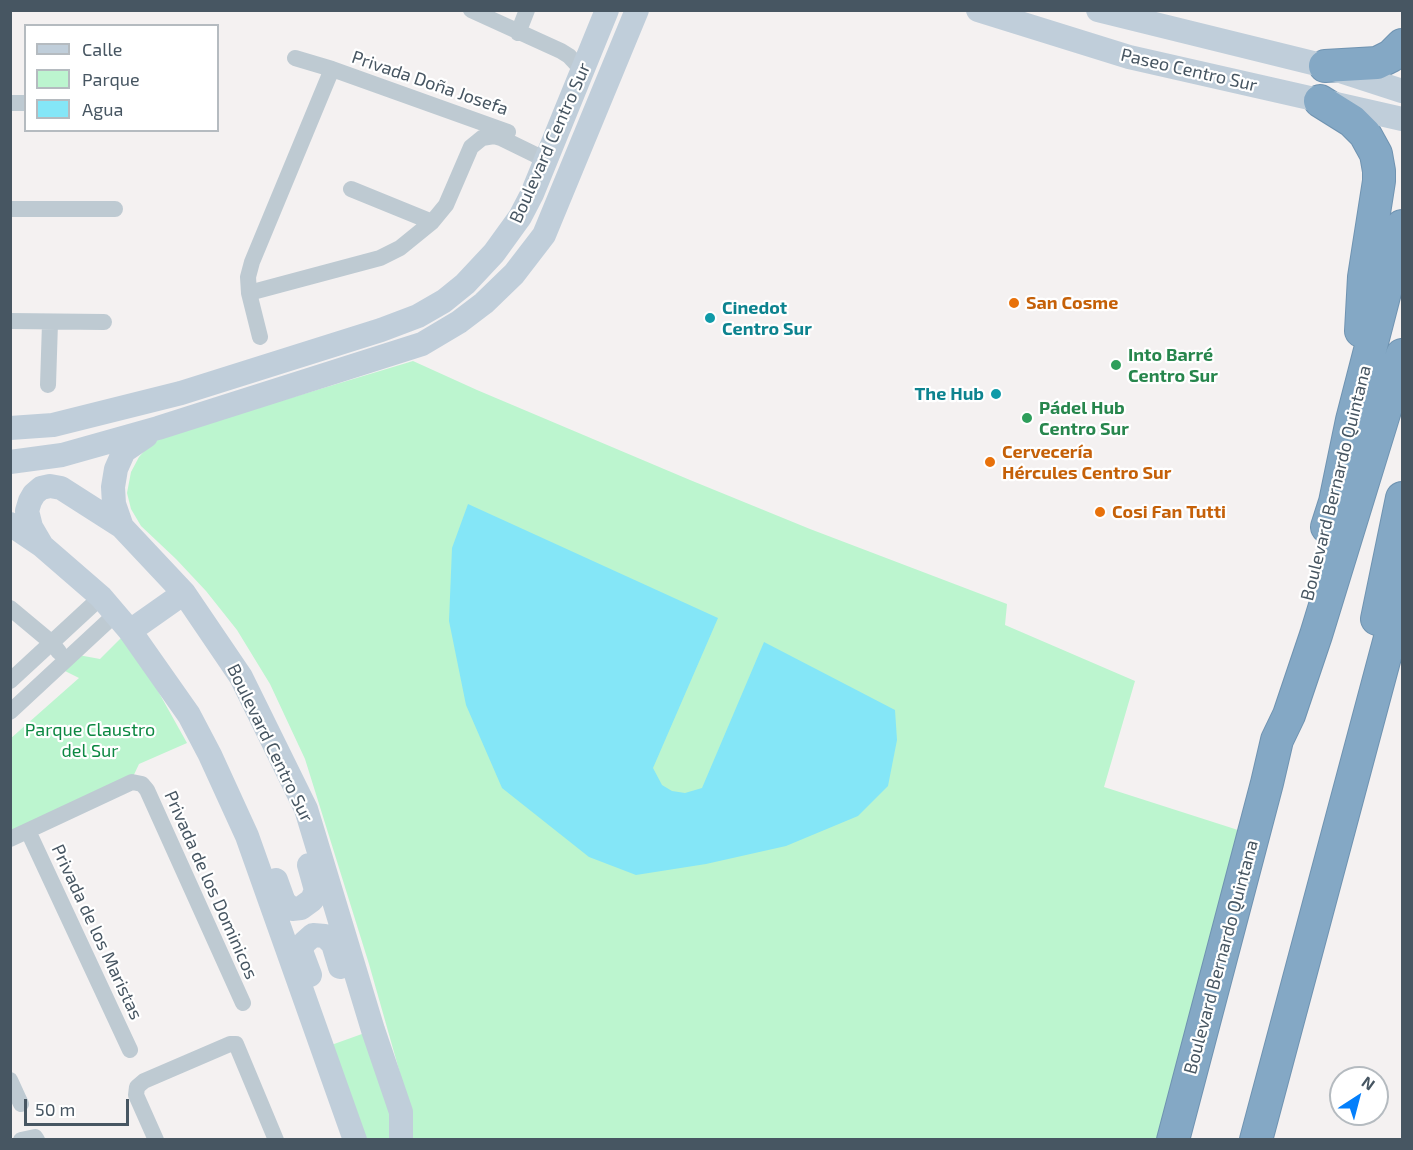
<!DOCTYPE html>
<meta charset="utf-8">
<style>
body{margin:0}
#map{position:relative;width:1413px;height:1150px;overflow:hidden;background:#f4f1f1;font-family:"Exo 2",sans-serif}
canvas{display:block}
.frame{position:absolute;inset:0;border:12px solid #475662;pointer-events:none}
.legend{position:absolute;left:24px;top:24px;width:195px;height:108px;box-sizing:border-box;background:#fff;border:2px solid #b5bbc0;margin:0;padding:8px 10px;list-style:none;font-size:18px;color:#475662}
.legend li{display:flex;align-items:center;gap:12px;height:30px}
.legend b{width:30px;border:2px solid #b5bbc0}
.north{position:absolute;left:1329px;top:1066px;width:60px;height:60px;box-sizing:border-box;background:#fff;border:2px solid #b5bbc0;border-radius:50%;rotate:36deg;font-size:16px;font-weight:700;line-height:24px;text-align:center;color:#475662}
.north::after{content:'';display:block;margin:auto;width:21px;height:27px;background:#047ffb;clip-path:polygon(50% 0,100% 100%,50% 72%,0 100%)}
.scale{position:absolute;left:24px;top:1099px;width:105px;height:27px;box-sizing:border-box;border:3px solid #475662;border-top:0;padding-left:8px;font-size:18px;line-height:21px;white-space:nowrap;color:#475662;-webkit-text-stroke:4px #fff;paint-order:stroke}
</style>
<div id="map">
<canvas width="1413" height="1150"></canvas>
<div class="frame"></div>
<ul class="legend">
<li><b style="height:8px;background:#c0ceda"></b>Calle</li>
<li><b style="height:16px;background:#bcf5cf"></b>Parque</li>
<li><b style="height:16px;background:#84e6f7"></b>Agua</li>
</ul>
<div class="north">N</div>
<div class="scale">50 m</div>
</div>
<script>
const g = document.querySelector('canvas').getContext('2d');
g.lineJoin = 'round';
function paint(path, color) {
  g.fillStyle = color;
  g.fill(path, 'evenodd');
}
function toPath(rows) {
  const path = new Path2D();
  for (const r of rows) {
    path.moveTo(r[0], r[1]);
    for (let i = 2; i < r.length; i += 2) path.lineTo(r[i], r[i + 1]);
  }
  return path;
}
function strokePath(path, color, width, dash) {
  g.strokeStyle = color;
  g.lineWidth = width;
  g.lineCap = dash ? 'butt' : 'round';
  g.setLineDash(dash || []);
  g.stroke(path);
}
function drawText(font, color, halo, rows, align = 'center') {
  g.font = font + ' "Exo 2",sans-serif';
  g.lineWidth = 4.5;
  g.setLineDash([]);
  g.textBaseline = 'middle';
  g.strokeStyle = halo;
  g.fillStyle = color;
  for (const [text, x, y, turn = 0] of rows) {
    g.save();
    g.translate(x, y);
    g.rotate((+turn || 0) * Math.PI / 180);
    g.textAlign = isNaN(turn) ? turn : align;
    if (halo) g.strokeText(text, 0, 0);
    g.fillText(text, 0, 0);
    g.restore();
  }
}
const green = toPath([
 [413,361,477,390,690,480,810,529,1007,604,1005,625,1135,681,1104,787,1238,830,1158,1139,355,1139,323,1048,373,1030,411,1112,369,964,305,759,270,684,237,630,206,591,176,559,141,526,131,509,127,493,131,472,139,457,152,442,194,427],
 [121,638,144,666,187,743,139,764,131,781,11,838,10,739,79,678,59,668,73,654,100,659]
]);
const water = toPath([
 [468,504,718,618,653,768,662,785,672,791,685,793,702,788,764,642,895,710,897,740,888,786,858,816,786,846,706,864,636,875,589,857,502,788,466,705,449,621,452,548]
]);
const street = toPath([
 [471,10,561,51,569,56,583,71],
 [518,33,527,10],
 [295,58,332,69,508,132],
 [10,103,26,103],
 [351,189,432,222],
 [10,209,115,209],
 [249,293,380,258,400,248,432,222,446,205,471,147,482,138,494,136,501,138,546,160],
 [10,321,104,322],
 [260,337,249,293,248,277,252,262,332,69],
 [48,385,50,323],
 [10,608,52,643,59,652],
 [10,681,101,597],
 [10,712,107,622,118,615],
 [28,831,130,1050],
 [10,839,132,782,142,784,147,790,243,1003],
 [10,1080,21,1104],
 [21,1140,35,1137,37,1140],
 [156,1140,136,1095,137,1087,144,1081,230,1044,236,1044,276,1140]
]);
const secondary = toPath([
 [978,10,1129,57,1402,119],
 [1098,10,1325,66,1402,91],
 [10,428,53,425,181,393,381,330,418,316,444,301,465,284,494,253,520,217,532,194,607,10],
 [146,436,124,451,116,469,113,487,114,504,122,527,184,593,241,677,306,809,373,1030,401,1112,401,1140],
 [10,462,62,455,158,428,422,344,459,322,484,303,514,274,544,235,637,10],
 [10,524,41,545,101,597,130,631,189,715,210,755,247,836,355,1140],
 [41,544,31,527,27,511,30,501,34,494,41,488,50,486,61,488,122,527],
 [130,631,184,593],
 [276,880,284,902,292,909,301,908,312,900,316,890,309,865],
 [310,975,301,951,304,943,313,935,325,936,333,944,340,967]
]);
const highway = toPath([
 [1325,66,1377,63,1391,56,1402,45],
 [1320,101,1352,121,1365,134,1376,154,1379,171,1379,181,1364,277,1361,331],
 [1327,527,1335,502,1352,420,1402,226],
 [1377,619,1402,498],
 [1173,1140,1267,783,1277,740,1289,715,1316,635,1402,355],
 [1256,1140,1402,593]
]);
const markers = [
 [1014,303,6,"#e8710a"],
 [710,318,6,"#0f9aa8"],
 [1116,365,6,"#2e9e5b"],
 [996,394,6,"#0f9aa8"],
 [1027,418,6,"#2e9e5b"],
 [990,462,6,"#e8710a"],
 [1100,512,6,"#e8710a"]
];
const streetNames = [
 ["Paseo Centro Sur",1189,70,13],
 ["Privada Doña Josefa",430,83,19],
 ["Boulevard Centro Sur",550,143,-66],
 ["Boulevard Bernardo Quintana",1336,483,-76],
 ["Boulevard Centro Sur",270,743,64],
 ["Privada de los Dominicos",211,885,66],
 ["Privada de los Maristas",97,932,65],
 ["Boulevard Bernardo Quintana",1221,957,-75]
];
const foodNames = [
 ["San Cosme",1026,303],
 ["Cervecería",1002,452],
 ["Hércules Centro Sur",1002,473],
 ["Cosi Fan Tutti",1112,512]
];
const cultureNames = [
 ["Cinedot",722,308],
 ["Centro Sur",722,329],
 ["The Hub",984,394,"right"]
];
const leisureNames = [
 ["Into Barré",1128,355],
 ["Centro Sur",1128,376],
 ["Pádel Hub",1039,408],
 ["Centro Sur",1039,429]
];
const parkNames = [
 ["Parque Claustro",90,730],
 ["del Sur",90,751]
];
paint(green, '#bcf5cf');
paint(water, '#84e6f7');
strokePath(highway, '#6f93b1', 34);
strokePath(street, '#becad2', 16);
strokePath(secondary, '#c0ceda', 24);
strokePath(highway, '#84a8c5', 32);
for (const [x, y, r, color] of markers) {
  const dot = new Path2D();
  dot.arc(x, y, r, 0, 2 * Math.PI);
  g.fillStyle = color;
  g.fill(dot);
  strokePath(dot, '#fff', 2);
}
drawText('18px', '#475662', '#fff', streetNames);
drawText('bold 18px', '#c56008', '#fff', foodNames, 'left');
drawText('bold 18px', '#0d838f', '#fff', cultureNames, 'left');
drawText('bold 18px', '#27864d', '#fff', leisureNames, 'left');
drawText('18px', '#0c8842', '#fff', parkNames);
</script>
